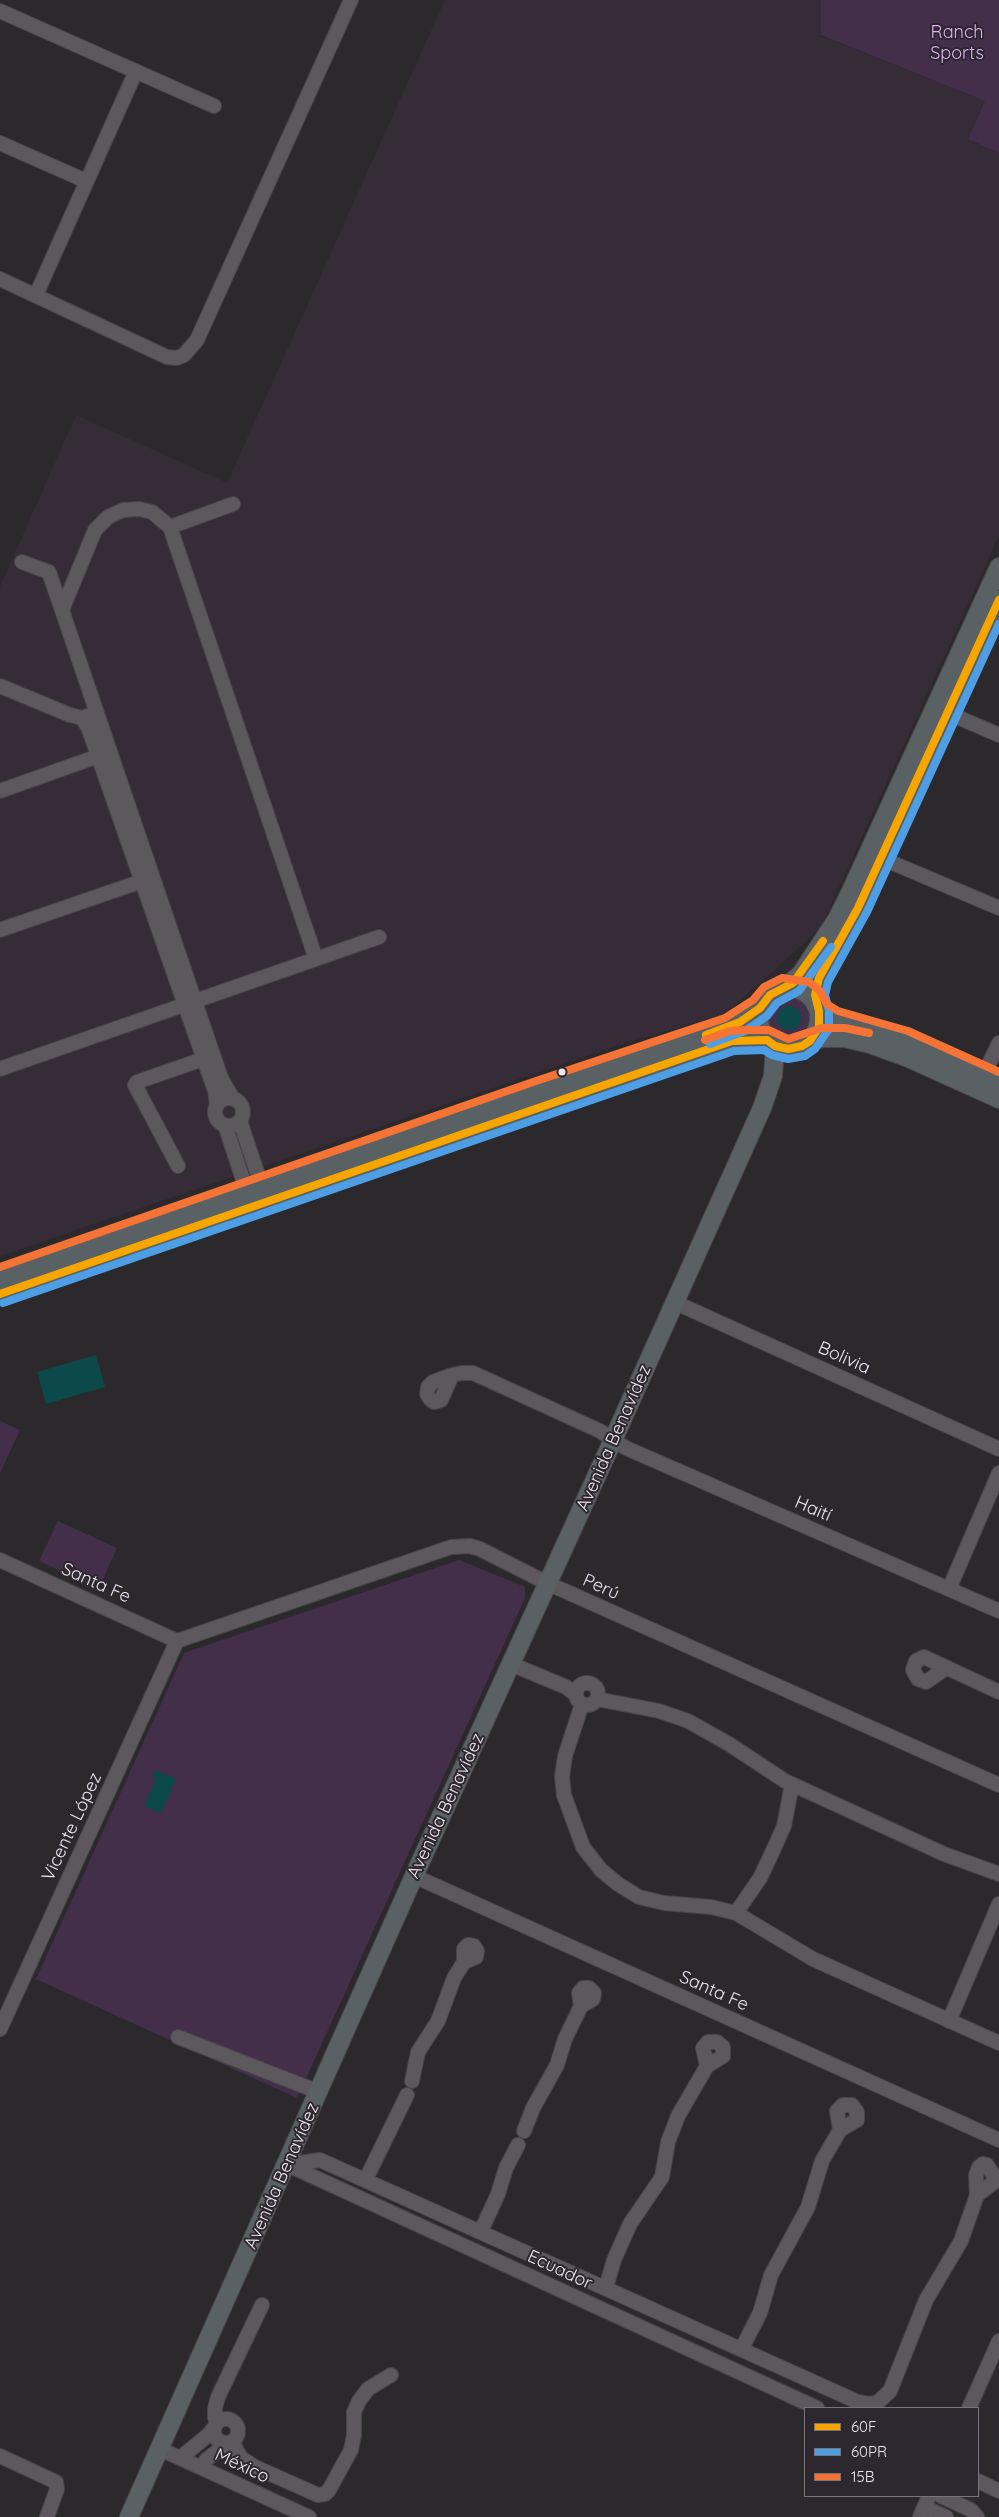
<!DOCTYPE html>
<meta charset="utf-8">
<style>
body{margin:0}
#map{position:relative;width:999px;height:2517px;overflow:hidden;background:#2c292d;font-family:Quicksand,sans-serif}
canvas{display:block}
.legend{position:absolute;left:804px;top:2407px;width:175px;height:90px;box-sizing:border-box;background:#2d272f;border:1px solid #79747b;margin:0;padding:6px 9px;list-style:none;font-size:15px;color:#ebe7ed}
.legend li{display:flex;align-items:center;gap:10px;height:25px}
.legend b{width:25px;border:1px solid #79747b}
</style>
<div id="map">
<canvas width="999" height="2517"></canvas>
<ul class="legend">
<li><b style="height:6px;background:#f7a600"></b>60F</li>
<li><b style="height:6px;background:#4d9ee5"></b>60PR</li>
<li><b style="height:6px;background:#f57335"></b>15B</li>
</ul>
</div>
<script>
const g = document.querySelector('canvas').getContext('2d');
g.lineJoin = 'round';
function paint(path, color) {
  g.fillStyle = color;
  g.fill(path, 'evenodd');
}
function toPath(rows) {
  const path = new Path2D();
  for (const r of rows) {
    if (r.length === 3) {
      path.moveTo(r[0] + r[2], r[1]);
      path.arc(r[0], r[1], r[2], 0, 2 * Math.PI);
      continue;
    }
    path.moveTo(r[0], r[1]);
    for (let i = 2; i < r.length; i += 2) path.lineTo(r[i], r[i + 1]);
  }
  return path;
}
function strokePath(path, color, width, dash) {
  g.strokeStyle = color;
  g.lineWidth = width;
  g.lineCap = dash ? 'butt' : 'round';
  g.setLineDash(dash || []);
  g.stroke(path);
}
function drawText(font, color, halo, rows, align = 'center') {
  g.font = font + ' Quicksand,sans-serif';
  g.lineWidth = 4;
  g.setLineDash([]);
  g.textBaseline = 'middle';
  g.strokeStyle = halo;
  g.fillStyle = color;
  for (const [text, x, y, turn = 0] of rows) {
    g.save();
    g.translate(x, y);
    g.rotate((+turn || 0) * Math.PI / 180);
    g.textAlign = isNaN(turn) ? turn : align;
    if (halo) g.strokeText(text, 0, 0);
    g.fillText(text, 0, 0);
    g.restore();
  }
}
const built = toPath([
 [445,0,821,0,821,36,985,101,968,139,999,153,999,536,820,929,725,1014,625,1043,0,1256,0,587,76,415,227,483]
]);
const green = toPath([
 [821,0,999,0,999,153,968,139,985,101,821,35],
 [789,1017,21],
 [0,1421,20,1430,0,1473],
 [58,1521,117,1548,99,1588,39,1561],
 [459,1560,525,1587,525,1598,297,2098,36,1979,184,1653]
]);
const water = toPath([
 [789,1018,12],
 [96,1355,105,1387,46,1404,37,1372],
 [155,1770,176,1779,161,1813,144,1806,156,1779,152,1777]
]);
const minor = toPath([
 [0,11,214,106],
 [0,143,86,181],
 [0,279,167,357,177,358,184,355,197,340,351,0],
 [36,295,136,71],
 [170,527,233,504],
 [22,562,49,572,221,1078,233,1099],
 [62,610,95,530,108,517,123,510,139,509,152,512,170,527,316,959],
 [0,686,70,715,82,718,90,715],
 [948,713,999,735],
 [82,718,88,727,215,1091,217,1105],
 [0,791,107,753],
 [881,858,999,908],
 [0,930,151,878],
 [0,1069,379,937],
 [983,1076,999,1043],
 [229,1112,14],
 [240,1121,262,1187],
 [225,1125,247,1192],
 [178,1166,135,1085,137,1082,203,1059],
 [674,1302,999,1449],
 [452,1375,441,1400,434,1402,430,1399,427,1394,428,1387,433,1382,452,1375,462,1373,473,1373,600,1431,626,1448,999,1611],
 [0,1560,177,1641],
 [949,1589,999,1473],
 [177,1641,451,1547,470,1546,480,1549,547,1583,999,1785],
 [511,1664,566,1687,575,1694],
 [946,1668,926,1682,918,1679,913,1670,916,1661,924,1657,999,1692],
 [587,1694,11],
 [597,1699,659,1711,688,1721,729,1744,785,1781,944,1854,999,1874],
 [582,1704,565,1756,562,1777,564,1795,583,1847,601,1870,618,1884,639,1897,664,1903,711,1907,736,1913,813,1959,999,2043],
 [414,1876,999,2140],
 [736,1913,760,1878,771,1855,784,1826,792,1784],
 [949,2021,999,1904],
 [0,2029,177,1641],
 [178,2037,319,2092],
 [412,2081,418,2052,438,2021,454,1978,464,1962,464,1949,468,1945,474,1946,477,1951,476,1957,464,1962],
 [524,2131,533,2108,557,2065,565,2039,581,2006,593,1999,594,1993,589,1988,583,1988,579,1993,581,2006],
 [287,2165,320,2160,858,2402,870,2404,877,2403,890,2391,926,2300,961,2241,977,2195,993,2183,994,2176,987,2165,983,2164,979,2167,976,2175,977,2195],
 [288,2165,817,2408],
 [366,2179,407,2095],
 [481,2231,498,2194,506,2168,518,2145],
 [606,2287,614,2260,630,2224,662,2177,668,2142,678,2116,707,2066,723,2056,723,2047,717,2042,708,2042,703,2048,707,2066],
 [742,2348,760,2313,771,2275,808,2207,822,2161,840,2130,857,2120,857,2112,852,2105,843,2105,837,2111,840,2130],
 [969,2408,999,2341],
 [226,2431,12],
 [218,2421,215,2418,215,2408,218,2397,262,2305],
 [232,2442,241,2458,255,2467,318,2495,325,2494,329,2490,351,2450,354,2435,354,2412,359,2401,368,2389,391,2375],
 [160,2449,309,2517],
 [0,2456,56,2482,57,2489,47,2517],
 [180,2458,207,2436,214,2428],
 [203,2468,206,2460,228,2443],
 [978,2481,999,2491],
 [941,2496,971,2510,977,2517],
 [924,2507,946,2517],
 [920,2517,929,2496]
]);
const major = toPath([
 [789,1018,30],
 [784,988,801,974,837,919,851,891,999,567],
 [817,1006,815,995,819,978,858,908,999,600],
 [819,1011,834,1020,904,1040,999,1083],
 [810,1041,823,1038,844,1038,870,1044,906,1057,999,1099],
 [0,1278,539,1090,721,1030,740,1022,760,1008],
 [0,1294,732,1041,767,1040],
 [129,2517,414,1876,613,1440,762,1108,773,1076,775,1046]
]);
const bus1 = toPath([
 [706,1035,740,1022,760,1008,770,995,793,983,823,941],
 [0,1294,732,1041,767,1040,775,1046,788,1049,802,1046,810,1041,819,1027,819,1011,815,995,819,978,858,908,999,600]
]);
const bus2 = toPath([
 [710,1044,745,1031,767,1016,777,1003,799,991,831,947],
 [3,1303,734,1051,764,1050,772,1055,788,1059,805,1056,815,1049,829,1029,829,1010,825,995,828,982,867,912,999,624]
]);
const bus3 = toPath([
 [705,1040,730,1031,747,1030,769,1030,788,1039,822,1028,845,1028,869,1033],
 [0,1267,536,1081,725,1018,753,1000,764,987,782,978,809,982,820,991,827,1004,838,1011,908,1031,999,1072]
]);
const markers = [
 [562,1072,4.5,"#ebe7ed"]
];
const parkNames = [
 ["Ranch",957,33],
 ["Sports",957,54]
];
const streetNames = [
 ["Bolivia",844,1358,24],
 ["Avenida Benavídez",614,1438,-66],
 ["Haití",813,1509,23],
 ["Santa Fe",96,1583,24],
 ["Perú",601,1587,24],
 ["Avenida Benavídez",446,1806,-65],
 ["Vicente López",72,1827,-65],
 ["Santa Fe",714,1991,24],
 ["Avenida Benavídez",282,2176,-66],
 ["Ecuador",560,2270,25],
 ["México",242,2466,25]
];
paint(built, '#362c38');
paint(green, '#432f4a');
paint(water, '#0c494a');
strokePath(minor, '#484549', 16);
strokePath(major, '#484549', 20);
strokePath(minor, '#5c585d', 14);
strokePath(major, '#5a6164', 18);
strokePath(bus1, '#f7a600', 8);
strokePath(bus2, '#4d9ee5', 8);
strokePath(bus3, '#f57335', 8);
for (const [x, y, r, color] of markers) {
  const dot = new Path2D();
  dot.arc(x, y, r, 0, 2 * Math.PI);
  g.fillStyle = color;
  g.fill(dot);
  strokePath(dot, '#2d272f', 2);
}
drawText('18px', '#e3b1f4', '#2d272f', parkNames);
drawText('18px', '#ebe7ed', '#2d272f', streetNames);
</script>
